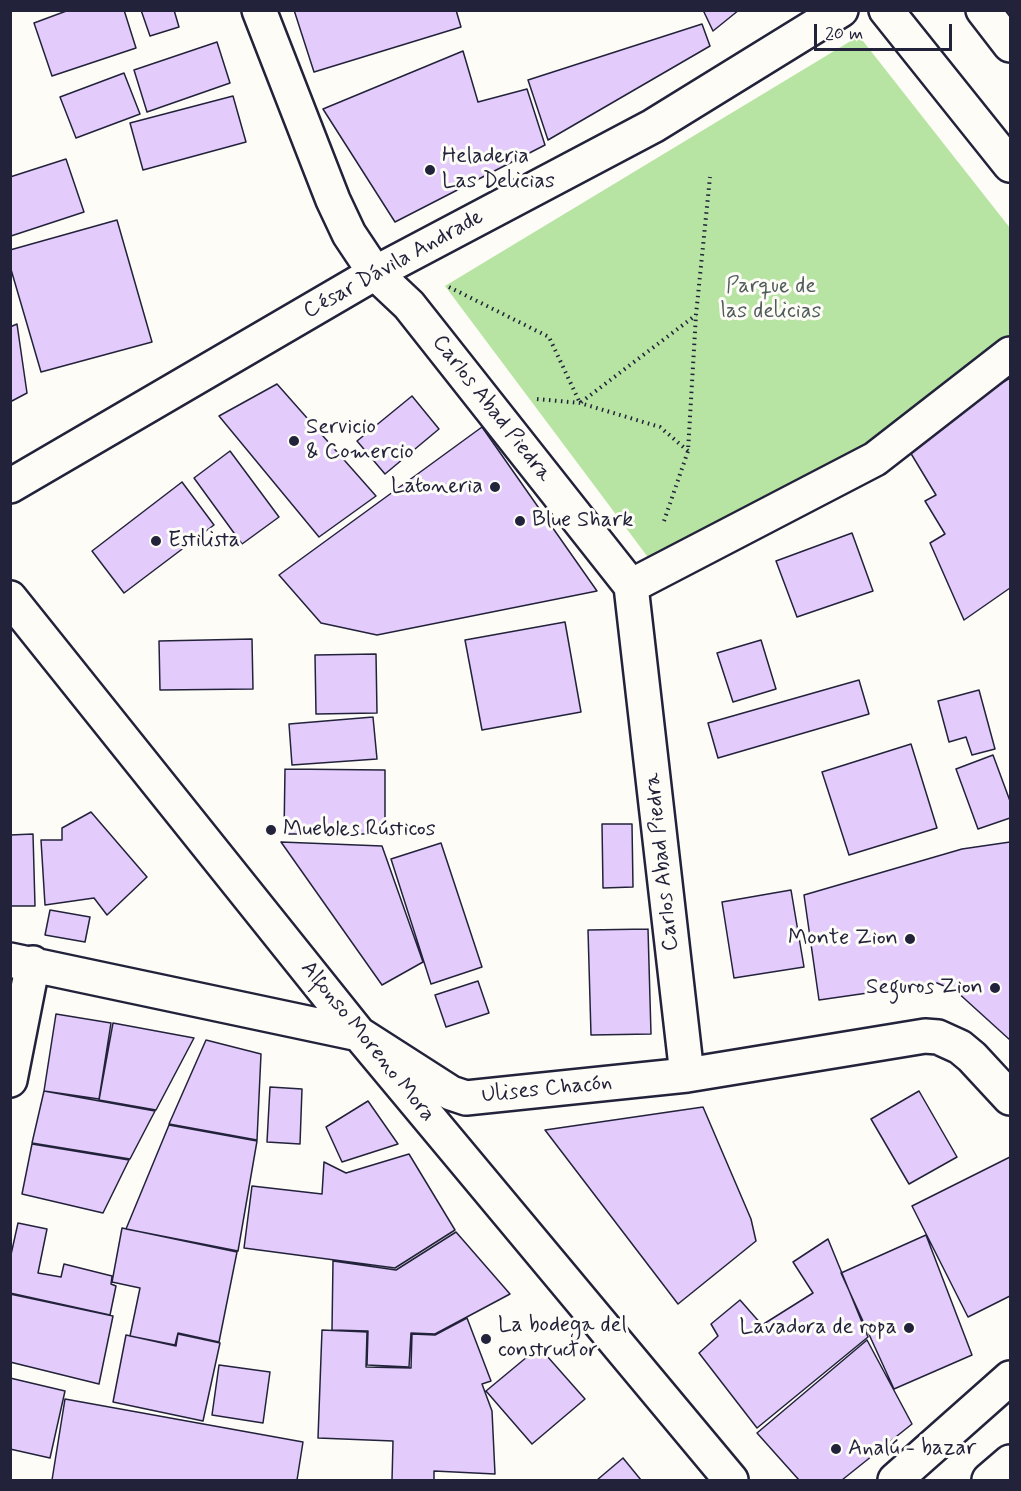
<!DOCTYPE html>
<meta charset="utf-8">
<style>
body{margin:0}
#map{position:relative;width:1021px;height:1491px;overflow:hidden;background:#fdfcf7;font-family:Mynerve,sans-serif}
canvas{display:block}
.frame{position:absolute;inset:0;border:12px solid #22223b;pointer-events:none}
.scale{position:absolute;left:814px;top:24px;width:138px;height:27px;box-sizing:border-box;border:3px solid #22223b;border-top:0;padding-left:8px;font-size:18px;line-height:21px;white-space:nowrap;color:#22223b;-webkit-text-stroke:4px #fdfcf7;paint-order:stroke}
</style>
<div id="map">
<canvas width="1021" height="1491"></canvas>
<div class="frame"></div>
<div class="scale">20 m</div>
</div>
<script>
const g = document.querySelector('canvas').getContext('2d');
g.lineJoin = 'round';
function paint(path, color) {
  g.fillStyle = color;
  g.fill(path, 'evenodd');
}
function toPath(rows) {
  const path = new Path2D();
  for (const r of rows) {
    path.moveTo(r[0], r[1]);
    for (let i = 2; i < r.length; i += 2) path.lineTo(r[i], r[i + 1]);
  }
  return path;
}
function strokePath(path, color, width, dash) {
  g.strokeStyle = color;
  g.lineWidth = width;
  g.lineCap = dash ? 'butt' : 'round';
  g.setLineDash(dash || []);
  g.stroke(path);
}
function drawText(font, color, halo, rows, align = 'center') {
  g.font = font + ' Mynerve,sans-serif';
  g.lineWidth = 6;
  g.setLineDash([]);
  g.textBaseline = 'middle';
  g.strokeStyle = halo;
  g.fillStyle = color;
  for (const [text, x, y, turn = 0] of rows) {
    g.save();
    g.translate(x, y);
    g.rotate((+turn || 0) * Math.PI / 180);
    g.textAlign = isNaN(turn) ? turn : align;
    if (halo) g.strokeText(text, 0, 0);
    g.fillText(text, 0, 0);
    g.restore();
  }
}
const green = toPath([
 [859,36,1010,228,1010,337,871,449,650,560,445,286]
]);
const building = toPath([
 [69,10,124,10,136,48,52,76,34,23,69,10],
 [141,10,174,10,179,27,150,36,141,10],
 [294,10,456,10,461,27,314,72,294,10],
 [703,10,739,10,713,31,703,10],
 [702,24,710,46,548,140,528,80,702,24],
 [217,42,230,83,147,112,134,70,217,42],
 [463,51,478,102,527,89,545,145,395,222,323,109,463,51],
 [124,73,140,114,76,138,60,97,124,73],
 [233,96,246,142,143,170,130,123,233,96],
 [66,159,84,212,11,236,10,177,66,159],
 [117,220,152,342,41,372,10,266,10,250,117,220],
 [17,324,27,393,10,402,10,327,17,324],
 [1010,378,1010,588,964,620,930,543,945,534,925,501,936,495,904,442,1010,378],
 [277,384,376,496,319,537,219,416,277,384],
 [412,396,439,429,385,474,357,441,412,396],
 [482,427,597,591,377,635,321,623,279,575,482,427],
 [230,451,279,517,242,544,194,478,230,451],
 [182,482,214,525,124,593,92,551,182,482],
 [852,533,873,591,797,617,776,561,852,533],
 [565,622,581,712,482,730,465,640,565,622],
 [252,639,253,689,160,690,159,641,252,639],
 [761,640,776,689,733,702,717,653,761,640],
 [376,654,377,713,316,714,315,655,376,654],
 [859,680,869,714,718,758,708,723,859,680],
 [979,690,995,749,972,755,966,737,949,742,938,701,979,690],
 [373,717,377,759,292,765,289,724,373,717],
 [911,744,937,828,849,855,822,772,911,744],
 [993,755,1010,801,1010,818,978,829,956,769,993,755],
 [285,769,385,770,385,834,284,834,285,769],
 [91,812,147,877,107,915,94,898,45,905,41,840,62,840,62,828,91,812],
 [602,824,632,824,633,887,603,888,602,824],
 [33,834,35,906,10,906,10,835,33,834],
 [281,842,382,846,423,962,382,985,281,842],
 [1010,842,1010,1040,956,991,937,983,819,1000,804,895,962,849,1010,842],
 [441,843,482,967,431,984,391,859,441,843],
 [791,890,804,967,734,978,722,902,791,890],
 [50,910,90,917,85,942,45,935,50,910],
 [648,929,651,1034,591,1035,588,930,648,929],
 [478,981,489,1013,446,1027,435,995,478,981],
 [56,1014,111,1023,99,1099,44,1091,56,1014],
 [113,1023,194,1038,156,1110,99,1100,113,1023],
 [206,1040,261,1054,257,1140,169,1124,206,1040],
 [270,1087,302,1089,300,1144,267,1142,270,1087],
 [44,1091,155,1111,130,1159,32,1143,44,1091],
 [919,1091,957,1157,909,1184,871,1119,919,1091],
 [368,1101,398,1144,342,1162,326,1127,368,1101],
 [703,1107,751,1219,756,1241,678,1304,545,1130,703,1107],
 [169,1125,257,1141,238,1251,126,1229,169,1125],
 [32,1144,129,1160,103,1213,22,1194,32,1144],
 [409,1154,455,1230,395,1268,244,1248,252,1186,322,1194,324,1162,346,1173,409,1154],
 [1010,1157,1010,1296,968,1317,912,1206,1010,1157],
 [18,1223,47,1229,38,1273,61,1277,64,1264,112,1276,111,1284,116,1286,110,1315,10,1293,10,1259,18,1223],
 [122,1228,237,1252,219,1342,178,1333,175,1345,130,1336,140,1288,112,1282,122,1228],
 [456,1232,510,1294,435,1334,411,1333,409,1367,367,1365,368,1331,332,1330,333,1261,396,1270,456,1232],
 [926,1235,972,1355,894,1389,841,1273,926,1235],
 [828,1239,868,1337,757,1428,699,1353,718,1336,711,1324,740,1300,762,1325,813,1293,793,1262,828,1239],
 [10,1294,113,1316,99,1384,10,1362,10,1294],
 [467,1318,491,1381,482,1384,492,1411,495,1474,434,1471,434,1480,392,1480,393,1441,318,1438,322,1330,367,1332,366,1367,411,1368,412,1334,435,1335,467,1318],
 [178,1334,220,1343,203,1421,113,1402,126,1335,176,1346,178,1334],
 [867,1340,912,1424,842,1480,799,1480,757,1433,867,1340],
 [539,1347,585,1399,532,1444,486,1391,539,1347],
 [219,1365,270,1372,263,1423,212,1415,219,1365],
 [10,1378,65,1391,50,1458,10,1449,10,1378],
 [65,1399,303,1442,297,1480,52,1480,65,1399],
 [623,1458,641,1480,597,1480,623,1458]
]);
const path = toPath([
 [449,287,549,337,580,403,696,315],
 [537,399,580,403,660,427,688,451],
 [664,521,688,451,696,315,710,177]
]);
const street = toPath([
 [259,10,333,200,349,234,375,273,409,305,631,586,687,1075],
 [10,486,375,273,653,126,841,10],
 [631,586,875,459,1010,354],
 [10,598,359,1034,731,1480],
 [10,960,359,1034,451,1093,466,1098,687,1075,925,1036,938,1037,960,1047,972,1057,1010,1098],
 [10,1080,33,963]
]);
const secondary = toPath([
 [886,10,1010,165],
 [983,10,1010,45],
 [895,1480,1010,1378],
 [989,1480,1010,1462]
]);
const markers = [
 [430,170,6,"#22223b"],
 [294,441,6,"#22223b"],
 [495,487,6,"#22223b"],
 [520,521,6,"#22223b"],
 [156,541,6,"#22223b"],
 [271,830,6,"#22223b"],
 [910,939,6,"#22223b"],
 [995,988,6,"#22223b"],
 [909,1328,6,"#22223b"],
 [486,1339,6,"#22223b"],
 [836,1449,6,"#22223b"]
];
const poiNames = [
 ["Heladeria",442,157],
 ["Las Delicias",442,182],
 ["Servicio",306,428],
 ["& Comercio",306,453],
 ["Latoneria",483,487,"right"],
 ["Blue Shark",532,521],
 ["Estilista",168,541],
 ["Muebles Rústicos",283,830],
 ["Monte Zion",898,939,"right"],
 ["Seguros Zion",983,988,"right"],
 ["La bodega del",498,1326],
 ["constructor",498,1351],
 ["Lavadora de ropa",897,1328,"right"],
 ["Analú - bazar",848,1449]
];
const streetNames = [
 ["César Dávila Andrade",394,265,-29],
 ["Carlos Abad Piedra",491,409,52],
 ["Carlos Abad Piedra",663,862,-96],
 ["Alfonso Moreno Mora",367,1042,51],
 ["Ulises Chacón",547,1090,-6]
];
const parkNames = [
 ["Parque de",771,287],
 ["las delicias",771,312]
];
paint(green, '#b7e4a2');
paint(building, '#e3cbfb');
strokePath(building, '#22223b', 1.5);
strokePath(street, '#22223b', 38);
strokePath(secondary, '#22223b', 38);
strokePath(path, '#22223b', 4, [1.5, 4.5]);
strokePath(street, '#fdfcf7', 33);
strokePath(secondary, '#fdfcf7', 33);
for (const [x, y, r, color] of markers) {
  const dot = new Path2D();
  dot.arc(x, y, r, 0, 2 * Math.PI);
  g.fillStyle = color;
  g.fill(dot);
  strokePath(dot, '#fdfcf7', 2);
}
drawText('22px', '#22223b', '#fdfcf7', poiNames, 'left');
drawText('22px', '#22223b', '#fdfcf7', streetNames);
drawText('22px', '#4f5c5a', '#fdfcf7', parkNames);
</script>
